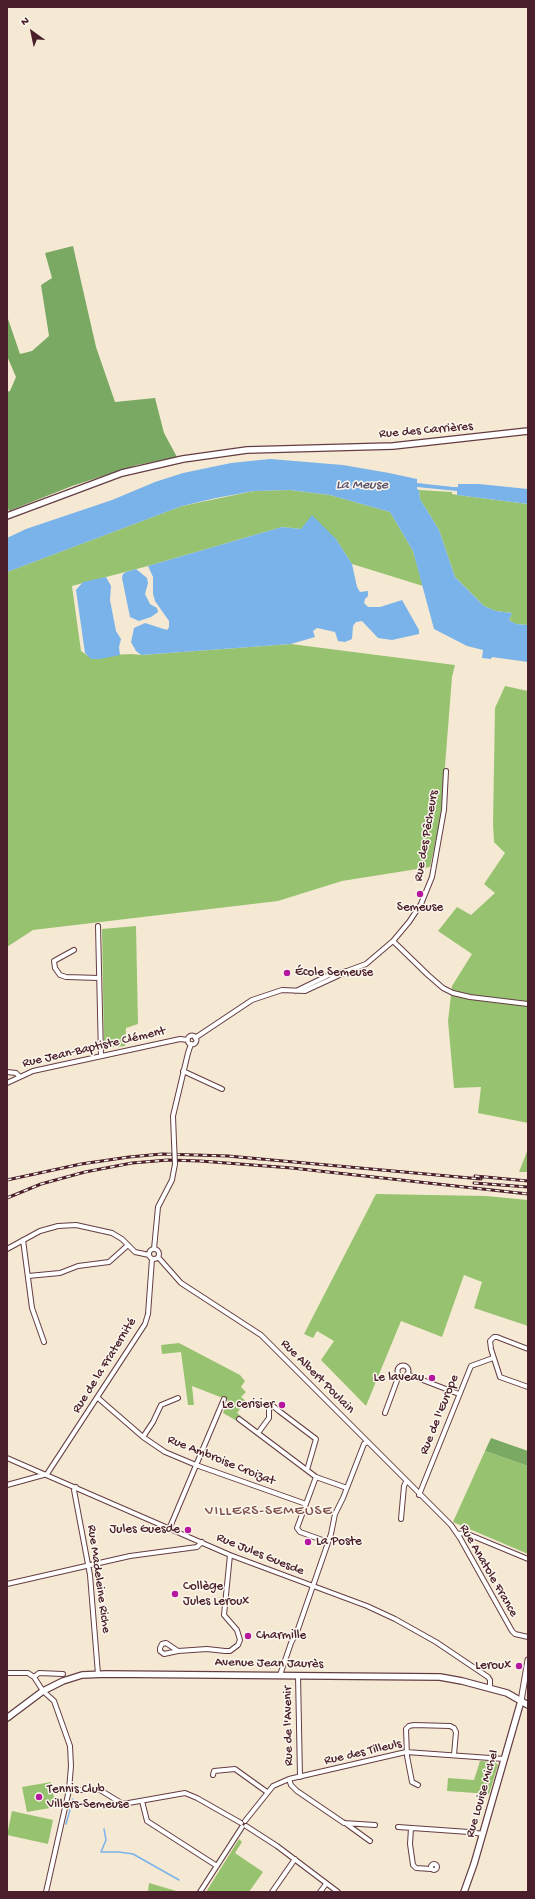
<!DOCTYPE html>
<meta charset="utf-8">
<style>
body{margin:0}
#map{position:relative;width:535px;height:1899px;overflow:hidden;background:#f6e9d3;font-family:"Gochi Hand",sans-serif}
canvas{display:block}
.frame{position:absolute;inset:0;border:8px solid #4a1f2b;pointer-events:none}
.north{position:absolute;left:12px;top:12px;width:40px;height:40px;-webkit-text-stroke:3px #fbf7ec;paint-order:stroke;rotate:327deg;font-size:11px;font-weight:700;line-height:16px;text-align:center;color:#4a1f2b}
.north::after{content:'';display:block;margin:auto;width:14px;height:18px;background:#4a1f2b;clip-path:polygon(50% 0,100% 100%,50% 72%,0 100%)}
</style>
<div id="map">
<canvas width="535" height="1899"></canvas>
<div class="frame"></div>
<div class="north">N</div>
</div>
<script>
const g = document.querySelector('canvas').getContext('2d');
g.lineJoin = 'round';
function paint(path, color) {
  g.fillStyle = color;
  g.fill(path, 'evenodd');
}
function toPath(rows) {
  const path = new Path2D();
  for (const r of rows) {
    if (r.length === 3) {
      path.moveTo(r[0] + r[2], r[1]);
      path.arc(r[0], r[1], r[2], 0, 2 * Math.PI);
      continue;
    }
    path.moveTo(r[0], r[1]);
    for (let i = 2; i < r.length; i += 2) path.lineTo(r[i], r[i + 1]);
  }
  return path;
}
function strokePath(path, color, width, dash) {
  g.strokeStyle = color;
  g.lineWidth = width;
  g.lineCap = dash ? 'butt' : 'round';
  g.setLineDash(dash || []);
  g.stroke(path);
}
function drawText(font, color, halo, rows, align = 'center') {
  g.font = font + ' "Gochi Hand",sans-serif';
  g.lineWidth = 3;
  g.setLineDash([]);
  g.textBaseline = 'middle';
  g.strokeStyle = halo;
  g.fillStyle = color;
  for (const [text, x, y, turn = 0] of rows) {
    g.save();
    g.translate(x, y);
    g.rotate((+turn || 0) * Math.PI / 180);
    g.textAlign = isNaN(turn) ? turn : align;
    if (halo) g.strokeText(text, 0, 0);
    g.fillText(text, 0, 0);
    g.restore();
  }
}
const green = toPath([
 [290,490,330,495,390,512,413,551,423,586,352,564,336,539,301,529,282,527,148,566,72,586,81,651,88,656,132,654,141,655,291,644,455,665,452,677,441,817,430,867,342,881,278,901,33,930,7,947,7,572,182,506,254,491],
 [419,490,452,492,452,494,457,495,528,504,528,625,516,624,509,620,512,613,496,611,484,606,455,577,439,530,420,499],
 [505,686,528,691,528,1123,478,1113,481,1087,454,1088,448,1021,452,986,472,954,438,931,457,907,471,915,495,893,484,884,505,853,494,842,493,824,495,708],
 [136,926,138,1024,126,1028,125,1046,104,1048,102,929],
 [528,1149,528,1172,519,1172],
 [376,1194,486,1196,528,1200,528,1326,474,1308,482,1282,464,1275,442,1337,401,1321,366,1406,321,1360,334,1341,317,1331,313,1338,304,1334],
 [179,1343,240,1375,245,1381,241,1387,246,1392,241,1397,246,1401,237,1413,241,1416,237,1421,223,1413,228,1400,192,1386,194,1405,188,1405,181,1352,162,1354,161,1345],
 [485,1451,528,1466,528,1554,453,1522],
 [480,1761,495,1762,498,1765,489,1794,447,1791,448,1778,474,1780],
 [51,1782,56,1807,27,1812,22,1787],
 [12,1811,53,1820,48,1844,7,1835],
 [239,1839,242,1842,235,1853,263,1872,249,1892,206,1892],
 [149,1883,180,1892,148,1892]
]);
const forest = toPath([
 [73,246,96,347,115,402,155,398,164,433,177,457,137,465,72,486,9,511,7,506,7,392,10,391,16,377,7,356,7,316,20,354,32,351,49,336,41,285,52,278,45,253],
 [491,1438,528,1451,528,1466,485,1451]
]);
const water = toPath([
 [270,459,343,465,389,473,417,479,417,483,453,487,458,487,458,484,479,484,528,489,528,504,457,495,457,491,417,487,417,489,419,490,420,499,439,530,455,577,484,606,496,611,512,613,509,620,516,624,528,625,528,662,492,657,491,659,482,658,483,650,467,646,434,629,413,551,390,512,330,495,290,490,254,491,216,498,182,506,7,572,7,538,26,529,112,500,155,482,183,473,231,463],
 [312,515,336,539,352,564,357,587,360,592,368,591,368,596,365,599,364,603,368,607,380,607,402,600,419,630,419,634,392,640,378,638,362,621,356,622,353,626,352,639,345,642,338,641,335,632,317,628,313,631,315,637,291,644,141,655,136,651,131,642,134,628,145,623,167,630,169,627,169,621,155,601,153,594,153,577,148,566,282,527,301,529],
 [136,569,147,578,148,583,145,594,150,604,157,608,158,612,151,617,139,621,130,617,122,578,123,574,126,572],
 [106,577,111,586,110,600,116,631,121,639,119,647,120,655,100,659,91,659,85,653,76,590,83,582]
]);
const stream = toPath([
 [66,1824,73,1799],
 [101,1852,119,1852,133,1854,179,1880],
 [101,1852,106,1840,104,1829]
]);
const minor = toPath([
 [98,926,101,1056],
 [393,941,428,975,443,988,453,993,470,997,528,1004],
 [74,950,54,961,55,968,60,975,66,977,99,978],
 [296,991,329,975,347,971,366,964,393,941,409,922,421,904,432,877,444,810,446,771],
 [192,1040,4.5],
 [195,1038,252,1000,282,990,305,991,344,973],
 [183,1071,222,1089],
 [7,1072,16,1073,19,1076],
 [7,1083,33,1071,180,1039,188,1040],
 [174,1142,173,1116,188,1053,191,1044],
 [23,1240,32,1308,44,1342],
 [7,1249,40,1231,58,1226,76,1225,112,1233,122,1239,135,1252,149,1255],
 [154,1249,158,1207,172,1180,175,1164],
 [154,1254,5],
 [158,1257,181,1283,261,1335,451,1525,460,1538,512,1631,515,1634,528,1637],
 [28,1276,60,1273,78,1266,109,1262,128,1245],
 [528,1349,497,1337,494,1337,490,1341,491,1349,500,1377,528,1387],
 [403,1371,5.5],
 [407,1374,459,1394],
 [98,1398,143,1437,165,1452,196,1465,306,1504],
 [385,1413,399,1375],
 [239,1419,316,1477,347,1488],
 [258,1433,269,1418,269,1409,273,1406,279,1411,316,1439,307,1470],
 [143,1437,153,1422,161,1405,178,1398],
 [7,1458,230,1555,367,1606,395,1619,436,1642,488,1677,490,1680,490,1688],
 [47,1474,145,1324,148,1314,152,1259],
 [316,1477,297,1528,300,1532,328,1542],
 [7,1485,47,1474],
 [76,1487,74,1490,90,1575,98,1674],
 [419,1495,471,1366,493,1358],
 [401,1519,404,1486,406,1482],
 [170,1527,224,1399],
 [457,1534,465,1533,475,1537,528,1559],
 [7,1584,130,1556,197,1547,202,1542],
 [178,1651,164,1654,160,1651,160,1648,162,1644,166,1643,178,1651,207,1649,225,1651,230,1651,238,1645,240,1640,237,1630,224,1615,230,1555],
 [7,1673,28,1673,34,1677,43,1691,54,1701,70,1746,71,1766,69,1790,46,1892],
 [280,1675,291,1643,298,1629,331,1534,335,1514,343,1498,364,1444,367,1442],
 [298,1675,300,1777],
 [34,1677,39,1673,63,1674],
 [213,1775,214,1771,235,1769,267,1792],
 [289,1779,291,1785,297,1791,344,1823,375,1825],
 [418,1785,412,1782,407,1756,406,1729,409,1726,414,1725,450,1726,454,1728,456,1732,454,1755],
 [69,1790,100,1790,123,1804,185,1793,197,1798,241,1823],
 [142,1801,147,1821,217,1866],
 [245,1821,273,1786,289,1779,406,1752,504,1759],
 [345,1823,370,1841],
 [246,1826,277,1846,338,1892],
 [398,1827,469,1832,483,1834],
 [411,1828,410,1844,413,1865,416,1868,431,1869],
 [434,1867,3],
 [200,1892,242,1827],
 [272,1892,295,1859],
 [320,1892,326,1884]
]);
const tertiary = toPath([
 [521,1701,528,1660]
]);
const secondary = toPath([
 [7,516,122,473,183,459,247,450,393,446,528,431],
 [7,1718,43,1691,63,1681,82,1675,106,1674,440,1677,462,1681,507,1693,528,1705],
 [464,1892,474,1864,521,1701]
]);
const rail = toPath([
 [475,1176,528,1181],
 [7,1180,81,1164,129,1157,162,1154,228,1156,481,1179],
 [474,1183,528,1187],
 [7,1198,41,1184,85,1172,132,1163,168,1160,200,1161,292,1168,528,1194]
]);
const minorBridge = toPath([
 [174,1142,175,1164]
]);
const markers = [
 [420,894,4,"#b5179e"],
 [287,973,4,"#b5179e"],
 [432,1378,4,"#b5179e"],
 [282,1405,4,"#b5179e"],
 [188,1530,4,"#b5179e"],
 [308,1542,4,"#b5179e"],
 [175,1594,4,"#b5179e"],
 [248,1636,4,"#b5179e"],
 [519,1666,4,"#b5179e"],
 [39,1797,4,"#b5179e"]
];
const streetNames = [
 ["Rue des Carrières",426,431,-5],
 ["Rue des Pêcheurs",427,836,-80],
 ["Rue Jean-Baptiste Clément",94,1048,-13],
 ["Rue de la Fraternité",105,1366,-58],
 ["Rue Albert Poulain",317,1377,45],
 ["Rue de l'Europe",440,1415,-68],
 ["Rue Ambroise Croizat",221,1461,22],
 ["Rue Jules Guesde",260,1555,22],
 ["Rue Anatole France",488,1571,60],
 ["Rue Madeleine Riche",98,1579,82],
 ["Avenue Jean Jaurès",269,1664,1],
 ["Rue de l'Avenir",289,1726,-91],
 ["Rue des Tilleuls",363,1753,-13],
 ["Rue Louise Michel",483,1794,-74]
];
const poiNames = [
 ["Semeuse",420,908,"center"],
 ["École Semeuse",295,973],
 ["Le laveau",424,1378,"right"],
 ["Le cerisier",274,1405,"right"],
 ["Jules Guesde",180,1530,"right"],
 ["La Poste",316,1542],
 ["Collège",183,1587],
 ["Jules Leroux",183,1602],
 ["Charmille",256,1636],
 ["Leroux",511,1666,"right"],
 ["Tennis Club",47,1790],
 ["Villers-Semeuse",47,1805]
];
const waterNames = [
 ["La Meuse",362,486]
];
const quarterNames = [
 ["VILLERS-SEMEUSE",269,1512]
];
paint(green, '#97c370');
paint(forest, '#79a962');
paint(water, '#79b3ea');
strokePath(stream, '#79b3ea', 1.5);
strokePath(minor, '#643d44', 6);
strokePath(tertiary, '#643d44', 7);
strokePath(secondary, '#643d44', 8);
strokePath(minor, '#fff', 4);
strokePath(tertiary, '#fff', 5);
strokePath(secondary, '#fff', 5.5);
strokePath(rail, '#4a1f2b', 3);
strokePath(rail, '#fbf7ec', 1.5, [4.5]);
strokePath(minorBridge, '#643d44', 6, []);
strokePath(minorBridge, '#fff', 4);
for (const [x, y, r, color] of markers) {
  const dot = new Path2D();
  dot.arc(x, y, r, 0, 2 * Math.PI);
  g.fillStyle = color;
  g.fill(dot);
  strokePath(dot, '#fbf7ec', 1.5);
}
drawText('13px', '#4a1f2b', '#fbf7ec', streetNames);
drawText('13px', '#4a1f2b', '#fbf7ec', poiNames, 'left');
drawText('italic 14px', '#5a536e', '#fbf7ec', waterNames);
g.letterSpacing = '1px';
drawText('15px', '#80514e', '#fbf7ec', quarterNames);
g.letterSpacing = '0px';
</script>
